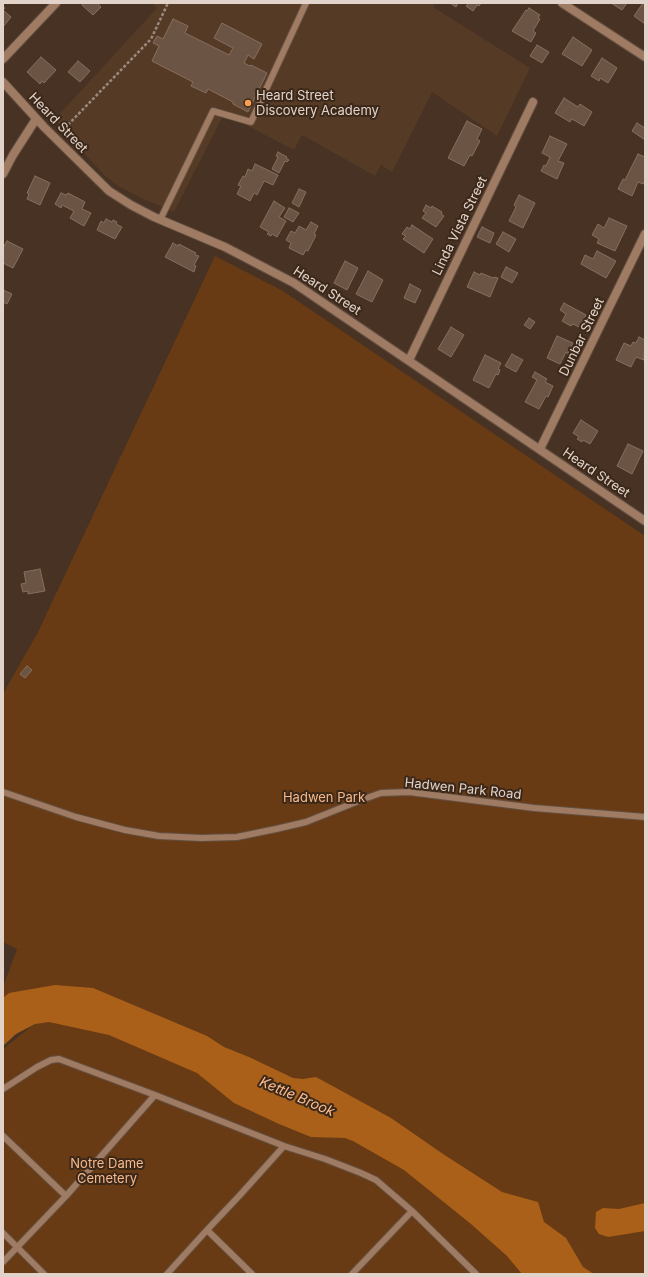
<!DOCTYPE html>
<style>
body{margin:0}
#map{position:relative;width:648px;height:1277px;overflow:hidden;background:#473223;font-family:Inter,sans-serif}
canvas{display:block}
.frame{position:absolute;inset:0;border:4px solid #e1d3ca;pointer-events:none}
</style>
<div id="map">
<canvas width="648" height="1277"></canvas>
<div class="frame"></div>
</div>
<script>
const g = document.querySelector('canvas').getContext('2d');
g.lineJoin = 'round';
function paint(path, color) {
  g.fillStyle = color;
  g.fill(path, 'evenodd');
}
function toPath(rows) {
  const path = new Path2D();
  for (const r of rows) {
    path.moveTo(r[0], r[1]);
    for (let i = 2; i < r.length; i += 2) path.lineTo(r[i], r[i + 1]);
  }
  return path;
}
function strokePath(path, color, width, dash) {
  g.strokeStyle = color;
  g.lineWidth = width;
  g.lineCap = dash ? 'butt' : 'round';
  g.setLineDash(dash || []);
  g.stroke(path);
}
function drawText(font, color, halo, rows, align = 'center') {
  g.font = font + ' Inter,sans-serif';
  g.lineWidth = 4;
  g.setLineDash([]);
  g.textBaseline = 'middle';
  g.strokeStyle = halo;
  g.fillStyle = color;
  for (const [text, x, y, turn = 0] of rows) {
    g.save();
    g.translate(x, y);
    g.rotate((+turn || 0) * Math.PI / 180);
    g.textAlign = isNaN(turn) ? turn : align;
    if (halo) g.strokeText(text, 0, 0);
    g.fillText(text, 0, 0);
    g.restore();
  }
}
const built = toPath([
 [152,3,436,3,433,7,530,68,497,136,432,92,392,172,381,165,375,176,302,135,294,150,224,114,174,212,141,198,118,186,105,176,54,120,157,8]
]);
const green = toPath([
 [215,256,283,291,645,536,645,1274,3,1274,3,1049,34,1024,3,1004,3,987,17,949,3,942,3,694,38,632]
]);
const water = toPath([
 [55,985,93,988,207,1036,224,1047,249,1057,293,1078,303,1079,316,1077,391,1118,443,1154,502,1192,538,1202,544,1222,566,1238,583,1267,594,1274,522,1274,507,1256,471,1224,404,1170,353,1141,345,1138,311,1137,279,1124,234,1103,197,1073,109,1035,49,1022,35,1024,16,1034,3,1046,3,998,9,993],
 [645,1203,645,1231,608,1237,599,1234,595,1228,596,1212,603,1208,619,1209]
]);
const building = toPath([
 [84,3,97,3,101,7,93,15,82,5,84,3],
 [450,3,458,3,456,7,450,3],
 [469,3,481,3,479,6,477,5,473,11,466,6,469,3],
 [611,3,627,3,622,10,611,3],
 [643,3,645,3,645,24,634,16,643,3],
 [3,7,5,8,3,10,11,17,3,27,3,7],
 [529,8,540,15,538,18,540,19,533,31,536,33,531,42,512,31,526,10,527,11,529,8],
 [173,19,188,26,185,33,229,55,233,48,214,38,222,23,262,44,254,59,248,55,244,63,250,66,251,65,267,73,248,112,233,104,233,102,208,89,206,93,191,86,193,82,152,61,159,46,153,43,157,36,163,39,173,19],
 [573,37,592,50,582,66,562,54,573,37],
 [537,45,549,52,542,63,530,56,537,45],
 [41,57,56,70,44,83,42,81,40,84,27,72,41,57],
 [602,58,617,68,608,83,600,78,599,81,591,76,602,58],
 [78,61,90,71,80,82,68,72,78,61],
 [564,98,578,107,580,104,592,112,584,126,572,119,570,122,555,113,564,98],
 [467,121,482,129,477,139,480,141,472,156,470,155,464,166,448,158,467,121],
 [637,123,645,128,645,140,632,131,637,123],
 [550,136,567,144,558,161,564,163,557,179,541,171,544,165,546,166,550,157,542,153,550,136],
 [278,152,287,157,286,158,289,160,287,162,285,161,279,173,272,169,278,157,276,156,278,152],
 [638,154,645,157,645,181,643,184,638,182,632,196,618,189,623,179,625,180,638,154],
 [255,164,278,175,273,185,264,181,257,195,254,193,250,201,237,194,241,186,238,185,243,176,245,177,248,169,252,171,255,164],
 [35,176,50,183,40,205,27,199,29,194,27,193,35,176],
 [299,189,306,192,299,207,292,203,299,189],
 [61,193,66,195,68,193,85,202,82,209,91,213,84,226,70,218,74,211,62,205,61,208,55,204,61,193],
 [519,195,535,203,523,228,509,221,516,207,514,205,519,195],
 [274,201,285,208,279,217,286,221,277,237,272,234,271,236,267,234,269,232,260,227,274,201],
 [426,205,431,208,432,206,442,212,441,214,444,216,436,227,422,218,426,213,423,211,426,205],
 [289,208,299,213,293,222,284,217,289,208],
 [609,218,627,226,615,251,597,243,599,239,592,235,598,224,604,228,609,218],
 [106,219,112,222,113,220,117,222,116,224,122,227,115,239,97,230,101,221,104,223,106,219],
 [311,222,318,226,314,234,316,235,308,251,306,250,303,255,289,248,291,243,286,240,291,231,295,233,299,226,306,230,311,222],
 [412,225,433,239,424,253,403,239,406,236,402,234,407,227,410,229,412,225],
 [482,227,494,233,490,243,477,237,482,227],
 [503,232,516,239,509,252,496,244,503,232],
 [7,241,23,249,13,268,3,263,3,248,7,241],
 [173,243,178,246,179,244,196,253,195,255,199,256,194,265,196,266,194,272,165,257,173,243],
 [597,251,616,261,606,278,581,264,585,255,593,259,597,251],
 [345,261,358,268,347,290,334,283,345,261],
 [506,267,518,273,512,283,501,277,506,267],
 [368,271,383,280,372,302,356,294,368,271],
 [474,272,480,275,481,273,493,278,494,277,498,278,490,297,467,287,474,272],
 [410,284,421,290,415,303,404,298,410,284],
 [3,290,12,294,7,304,3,302,3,290],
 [564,303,586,315,579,327,573,324,571,326,562,321,566,314,560,310,564,303],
 [529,318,535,322,530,329,524,325,529,318],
 [451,327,464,335,451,357,438,349,451,327],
 [557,336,573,343,568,354,566,352,560,364,547,358,557,336],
 [639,337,645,340,644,360,636,357,631,367,616,360,624,343,631,346,633,342,636,343,639,337],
 [512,354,523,360,516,372,505,366,512,354],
 [485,355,501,363,498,369,500,370,498,375,496,374,489,388,473,380,485,355],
 [535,372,547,379,545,382,553,386,548,397,546,396,539,409,525,402,537,380,532,377,535,372],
 [581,420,598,431,590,444,583,440,582,442,577,439,579,437,573,433,581,420],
 [628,444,643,451,632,474,617,466,628,444],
 [40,569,45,591,28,594,28,591,23,592,21,584,26,583,24,572,40,569],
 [27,666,32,670,25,678,20,674,27,666]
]);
const path = toPath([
 [61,132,151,39,168,3]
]);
const service = toPath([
 [160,220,213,111,251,122,306,3],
 [3,792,76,817,125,830,159,836,201,838,237,837,276,829,306,822,361,800,381,793,409,792,534,808,645,817],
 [3,1089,37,1067,51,1060,59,1059,155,1095,66,1196,3,1262],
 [155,1095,284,1146],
 [3,1136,66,1196],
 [3,1233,44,1274],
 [167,1274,207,1230],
 [252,1274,207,1230,240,1195,284,1146,325,1159,361,1173,376,1180,412,1211,476,1274],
 [352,1274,412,1211]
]);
const minor = toPath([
 [562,3,645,57],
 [3,59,56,3],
 [3,174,13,155,36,119],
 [409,360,533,102],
 [540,449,645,234]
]);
const tertiary = toPath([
 [3,82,44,127,109,191,131,205,154,217,225,247,294,283,645,521]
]);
const markers = [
 [248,103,4,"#fb9e51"]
];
const poiNames = [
 ["Heard Street",256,96],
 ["Discovery Academy",256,111]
];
const streetNames = [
 ["Heard Street",58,123,46],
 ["Linda Vista Street",460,226,-64],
 ["Heard Street",327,291,33],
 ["Dunbar Street",582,337,-64],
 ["Heard Street",596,473,34],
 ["Hadwen Park Road",463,789,6]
];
const parkNames = [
 ["Hadwen Park",324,798],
 ["Notre Dame",107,1164],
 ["Cemetery",107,1179]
];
const waterNames = [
 ["Kettle Brook",297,1097,23]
];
paint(built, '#553a26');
paint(green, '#683b14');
paint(water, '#ab6019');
paint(building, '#6b5444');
strokePath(building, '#866f5e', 1);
strokePath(service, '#634f41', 8);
strokePath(minor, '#634f41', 10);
strokePath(tertiary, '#634f41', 10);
strokePath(path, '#9b8a7e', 2.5, [3, 2]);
strokePath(service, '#9e7b62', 6);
strokePath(minor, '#9e7b62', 8);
strokePath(tertiary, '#9e7b62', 8);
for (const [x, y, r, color] of markers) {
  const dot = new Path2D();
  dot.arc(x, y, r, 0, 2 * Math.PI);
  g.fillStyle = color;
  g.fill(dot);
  strokePath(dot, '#3c2819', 1.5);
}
drawText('13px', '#e1d3ca', '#3c2819', poiNames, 'left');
drawText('13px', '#e1d3ca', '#3c2819', streetNames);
drawText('13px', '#f7b98c', '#3c2819', parkNames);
drawText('italic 14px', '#fcbe91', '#3c2819', waterNames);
</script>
